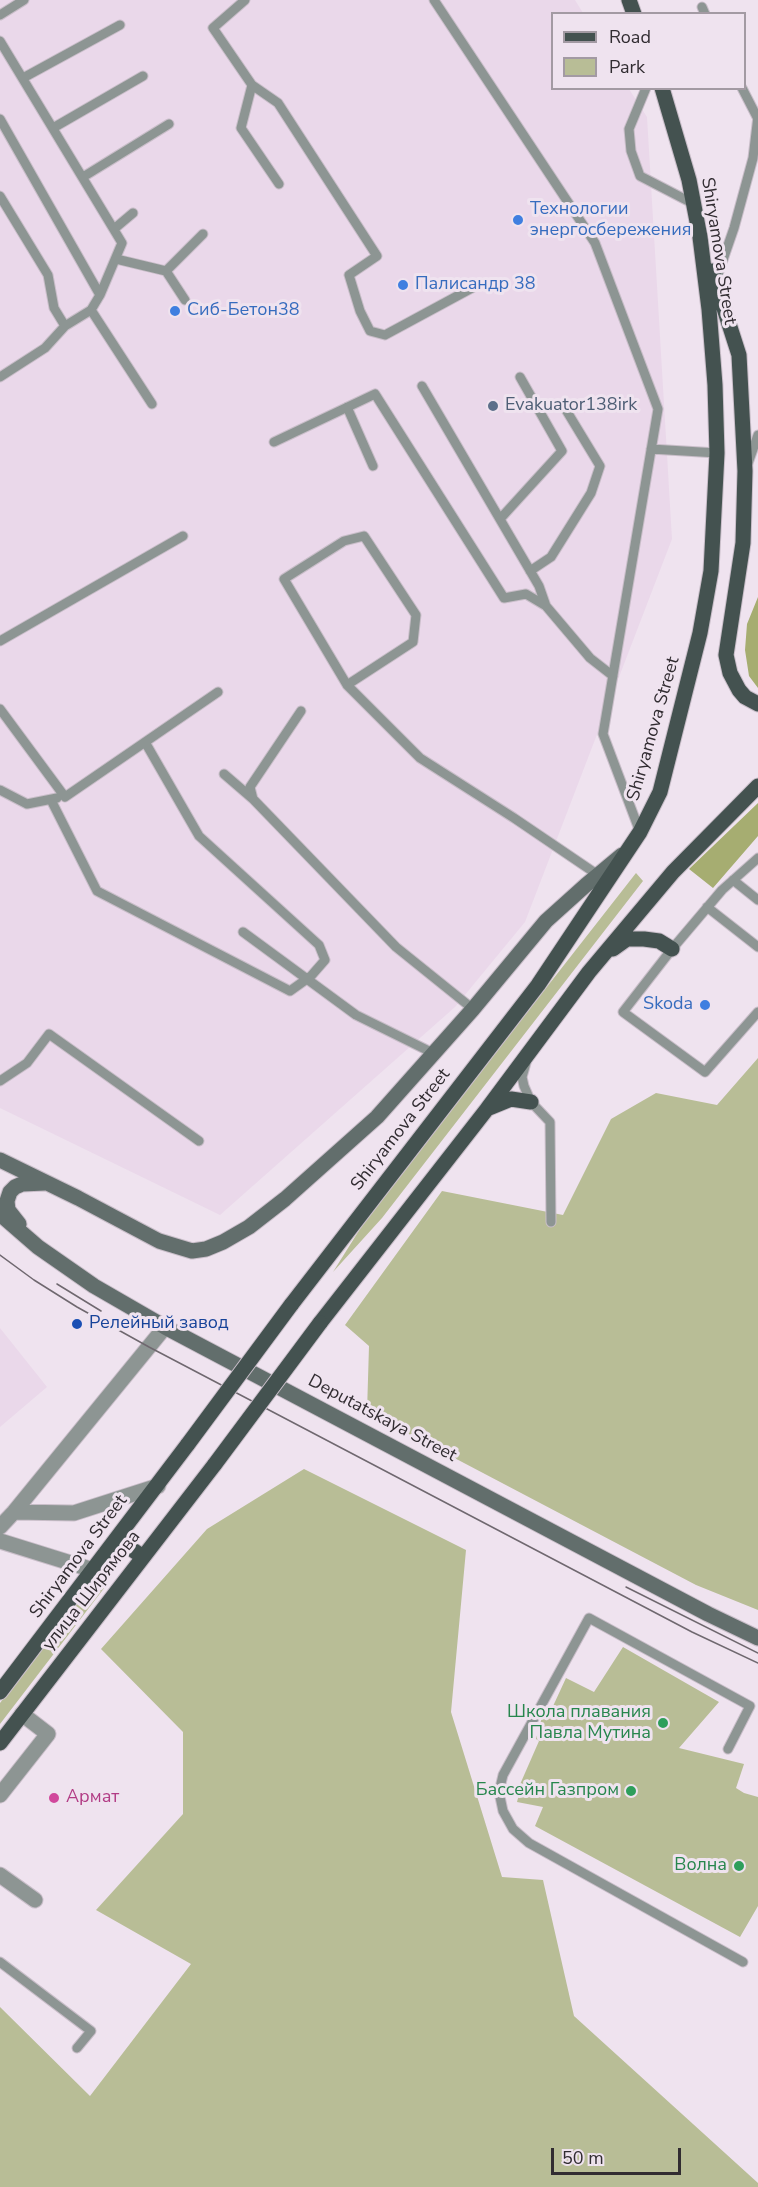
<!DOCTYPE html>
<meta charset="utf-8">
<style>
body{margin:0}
#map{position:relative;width:758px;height:2187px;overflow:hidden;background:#efe3ef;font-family:"Nunito Sans",sans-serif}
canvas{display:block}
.legend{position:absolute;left:551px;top:12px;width:195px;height:78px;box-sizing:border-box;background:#efe3ef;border:2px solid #a39aa3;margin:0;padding:8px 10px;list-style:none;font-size:18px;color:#312c31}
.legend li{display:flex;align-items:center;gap:12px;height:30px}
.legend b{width:30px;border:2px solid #a39aa3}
.scale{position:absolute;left:551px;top:2148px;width:130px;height:27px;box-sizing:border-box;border:3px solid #312c31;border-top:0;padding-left:8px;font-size:18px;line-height:21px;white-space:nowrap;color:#312c31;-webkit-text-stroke:4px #efe3ef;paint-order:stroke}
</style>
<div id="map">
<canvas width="758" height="2187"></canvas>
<ul class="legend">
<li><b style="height:8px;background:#445250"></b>Road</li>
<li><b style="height:16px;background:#b8bd96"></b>Park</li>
</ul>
<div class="scale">50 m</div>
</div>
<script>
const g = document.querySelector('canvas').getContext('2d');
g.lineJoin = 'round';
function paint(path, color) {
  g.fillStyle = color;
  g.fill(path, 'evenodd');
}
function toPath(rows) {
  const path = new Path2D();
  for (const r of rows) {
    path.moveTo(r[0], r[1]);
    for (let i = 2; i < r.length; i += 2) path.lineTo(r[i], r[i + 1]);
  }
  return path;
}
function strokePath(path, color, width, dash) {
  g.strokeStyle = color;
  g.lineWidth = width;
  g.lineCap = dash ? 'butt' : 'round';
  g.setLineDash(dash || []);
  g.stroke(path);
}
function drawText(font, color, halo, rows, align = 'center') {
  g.font = font + ' "Nunito Sans",sans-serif';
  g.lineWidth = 6;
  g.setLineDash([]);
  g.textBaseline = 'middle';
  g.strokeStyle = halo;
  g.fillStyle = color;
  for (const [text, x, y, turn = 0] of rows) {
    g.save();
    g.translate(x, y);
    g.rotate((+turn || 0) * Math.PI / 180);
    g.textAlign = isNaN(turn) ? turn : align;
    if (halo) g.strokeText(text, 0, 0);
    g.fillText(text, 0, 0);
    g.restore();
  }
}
const built = toPath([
 [0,0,575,0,583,13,552,14,552,88,629,89,647,117,672,539,525,922,455,1007,220,1215,0,1108],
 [0,1328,47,1387,0,1427]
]);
const green = toPath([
 [636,873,643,881,382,1218,333,1272,370,1213],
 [758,1058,758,1610,696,1585,367,1412,369,1346,345,1325,442,1191,563,1215,611,1119,656,1093,717,1105],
 [304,1469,466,1550,451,1712,502,1877,543,1880,574,2016,758,2183,758,2187,0,2187,0,2007,90,2096,191,1964,96,1910,183,1814,183,1732,101,1649,207,1529],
 [106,1574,105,1587,0,1724,0,1703,95,1580],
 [623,1647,719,1702,679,1748,744,1764,736,1788,744,1793,758,1797,758,1906,740,1937,535,1826,543,1807,517,1802,520,1790,518,1789,539,1741,536,1739,542,1717,548,1717,566,1678,594,1692]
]);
const forest = toPath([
 [758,597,758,688,749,676,745,650,747,624],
 [758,803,758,836,713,888,689,869]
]);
const lane = toPath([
 [245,0,213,28,252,85,278,103,377,256,349,275,360,311,370,331,385,335,472,288],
 [434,0,595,243,658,409,603,734,640,832],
 [702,7,705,14],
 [0,15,24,0],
 [0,41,122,243,100,295,91,310,152,404],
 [23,78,120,25],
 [252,85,241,128,279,184],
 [646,88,629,129,631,151,640,176,694,204],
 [742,88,758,119],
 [0,119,100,295],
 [53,128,143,76],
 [83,177,169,124],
 [0,196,48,275,54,308,65,326],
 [114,229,133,213],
 [116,259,166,271,203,234],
 [166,271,185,300],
 [716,280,734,228,753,158,758,116],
 [0,377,45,348,65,326,91,310],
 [422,386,539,586,546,606,590,658,613,676],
 [347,407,373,466],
 [274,442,375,394,504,598,526,594,546,606],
 [651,449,717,453],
 [747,466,758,435],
 [500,519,562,451,520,377],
 [530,571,551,557,591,493,600,466,563,405],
 [0,641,183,536],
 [347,685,284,579,344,541,364,536,416,615,413,642,347,685,420,758,514,818,598,875],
 [0,709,65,797,218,692],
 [301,711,250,787,253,799,396,947,473,1009],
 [224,774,253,799],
 [0,790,27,804,57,798],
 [51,800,97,891,290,991,311,976,325,960,319,945,199,836,145,742],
 [758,858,722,890,672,949,623,1012,705,1072,758,1012],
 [733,880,758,900],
 [707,907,758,947],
 [243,932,356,1015,433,1053],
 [526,1063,522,1077,524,1086,531,1102,550,1122,551,1222],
 [0,1081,27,1063,49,1034,199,1141],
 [728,1749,750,1706,589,1618,503,1775,499,1792,503,1811,513,1829,529,1843,743,1962],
 [0,1962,91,2031,77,2048]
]);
const street = toPath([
 [14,1512,74,1513,158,1486],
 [0,1527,14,1512,165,1327],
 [0,1541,93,1570],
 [0,1795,48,1734,22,1714],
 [0,1875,35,1900]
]);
const secondary = toPath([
 [0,1160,78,1198,159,1241,192,1251,206,1249,223,1242,249,1227,285,1199,377,1117,473,1009,546,921,586,885,622,855],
 [0,1214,38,1247,94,1286,165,1327,708,1614,758,1638],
 [19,1224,8,1210,7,1201,10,1192,15,1187,22,1184,45,1183]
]);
const primary = toPath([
 [629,0,634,14],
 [712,271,739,355,745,471,743,543,726,655,730,673,739,690,745,697,758,704],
 [613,949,627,939,644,939,659,941,672,949],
 [489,1108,511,1099,531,1102],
 [291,1305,538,985,640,832,660,792,700,633,711,571,717,453,715,385,709,309,700,237,689,180,662,88],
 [320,1323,487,1109,589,972,673,872,758,786],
 [117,1539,143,1557],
 [0,1692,188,1444],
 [0,1743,215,1464]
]);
const tram = toPath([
 [0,1255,34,1280,77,1307,149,1347,692,1632,758,1663],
 [57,1284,101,1311],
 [626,1587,758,1653]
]);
const primaryBridge = toPath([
 [188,1444,291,1305],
 [215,1464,320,1323]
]);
const markers = [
 [518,220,6,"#3f7fe0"],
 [403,285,6,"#3f7fe0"],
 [175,311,6,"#3f7fe0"],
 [493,406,6,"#5c6f8a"],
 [705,1005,6,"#3f7fe0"],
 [77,1324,6,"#1a4fb4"],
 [663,1723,6,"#2e9e5b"],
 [631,1791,6,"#2e9e5b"],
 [54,1798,6,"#d1479c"],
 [739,1866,6,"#2e9e5b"]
];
const shopNames = [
 ["Технологии",530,210],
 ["энергосбережения",530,231],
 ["Палисандр 38",415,285],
 ["Сиб-Бетон38",187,311],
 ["Skoda",693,1005,"right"]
];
const streetNames = [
 ["Shiryamova Street",718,251,81],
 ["Shiryamova Street",654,729,-74],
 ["Shiryamova Street",401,1130,-52],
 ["Deputatskaya Street",382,1419,28],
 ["Shiryamova Street",79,1557,-53],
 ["улица Ширямова",92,1591,-52]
];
const serviceNames = [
 ["Evakuator138irk",505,406]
];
const transitNames = [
 ["Релейный завод",89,1324]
];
const leisureNames = [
 ["Школа плавания",651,1713],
 ["Павла Мутина",651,1734],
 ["Бассейн Газпром",619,1791],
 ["Волна",727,1866]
];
const hotelNames = [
 ["Армат",66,1798]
];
paint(built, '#ead8ea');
paint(green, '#b8bd96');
paint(forest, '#a6ad71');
strokePath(lane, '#c9bec9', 11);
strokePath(street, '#c9bec9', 17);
strokePath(secondary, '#c9bec9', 17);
strokePath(primary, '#c9bec9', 17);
strokePath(lane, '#8d9593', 9);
strokePath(street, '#8d9593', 15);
strokePath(secondary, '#626e6c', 15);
strokePath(primary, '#445250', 15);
strokePath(tram, '#6f686f', 1.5);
strokePath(primaryBridge, '#c9bec9', 17, []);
strokePath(primaryBridge, '#445250', 15);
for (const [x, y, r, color] of markers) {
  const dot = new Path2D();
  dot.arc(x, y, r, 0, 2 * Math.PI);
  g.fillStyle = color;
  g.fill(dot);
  strokePath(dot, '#efe3ef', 2);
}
drawText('18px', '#366cbe', '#efe3ef', shopNames, 'left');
drawText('18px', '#312c31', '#efe3ef', streetNames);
drawText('18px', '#4e5e75', '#efe3ef', serviceNames, 'left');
drawText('18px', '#164399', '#efe3ef', transitNames, 'left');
drawText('18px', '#27864d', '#efe3ef', leisureNames, 'right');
drawText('18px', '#b23c85', '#efe3ef', hotelNames, 'left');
</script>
